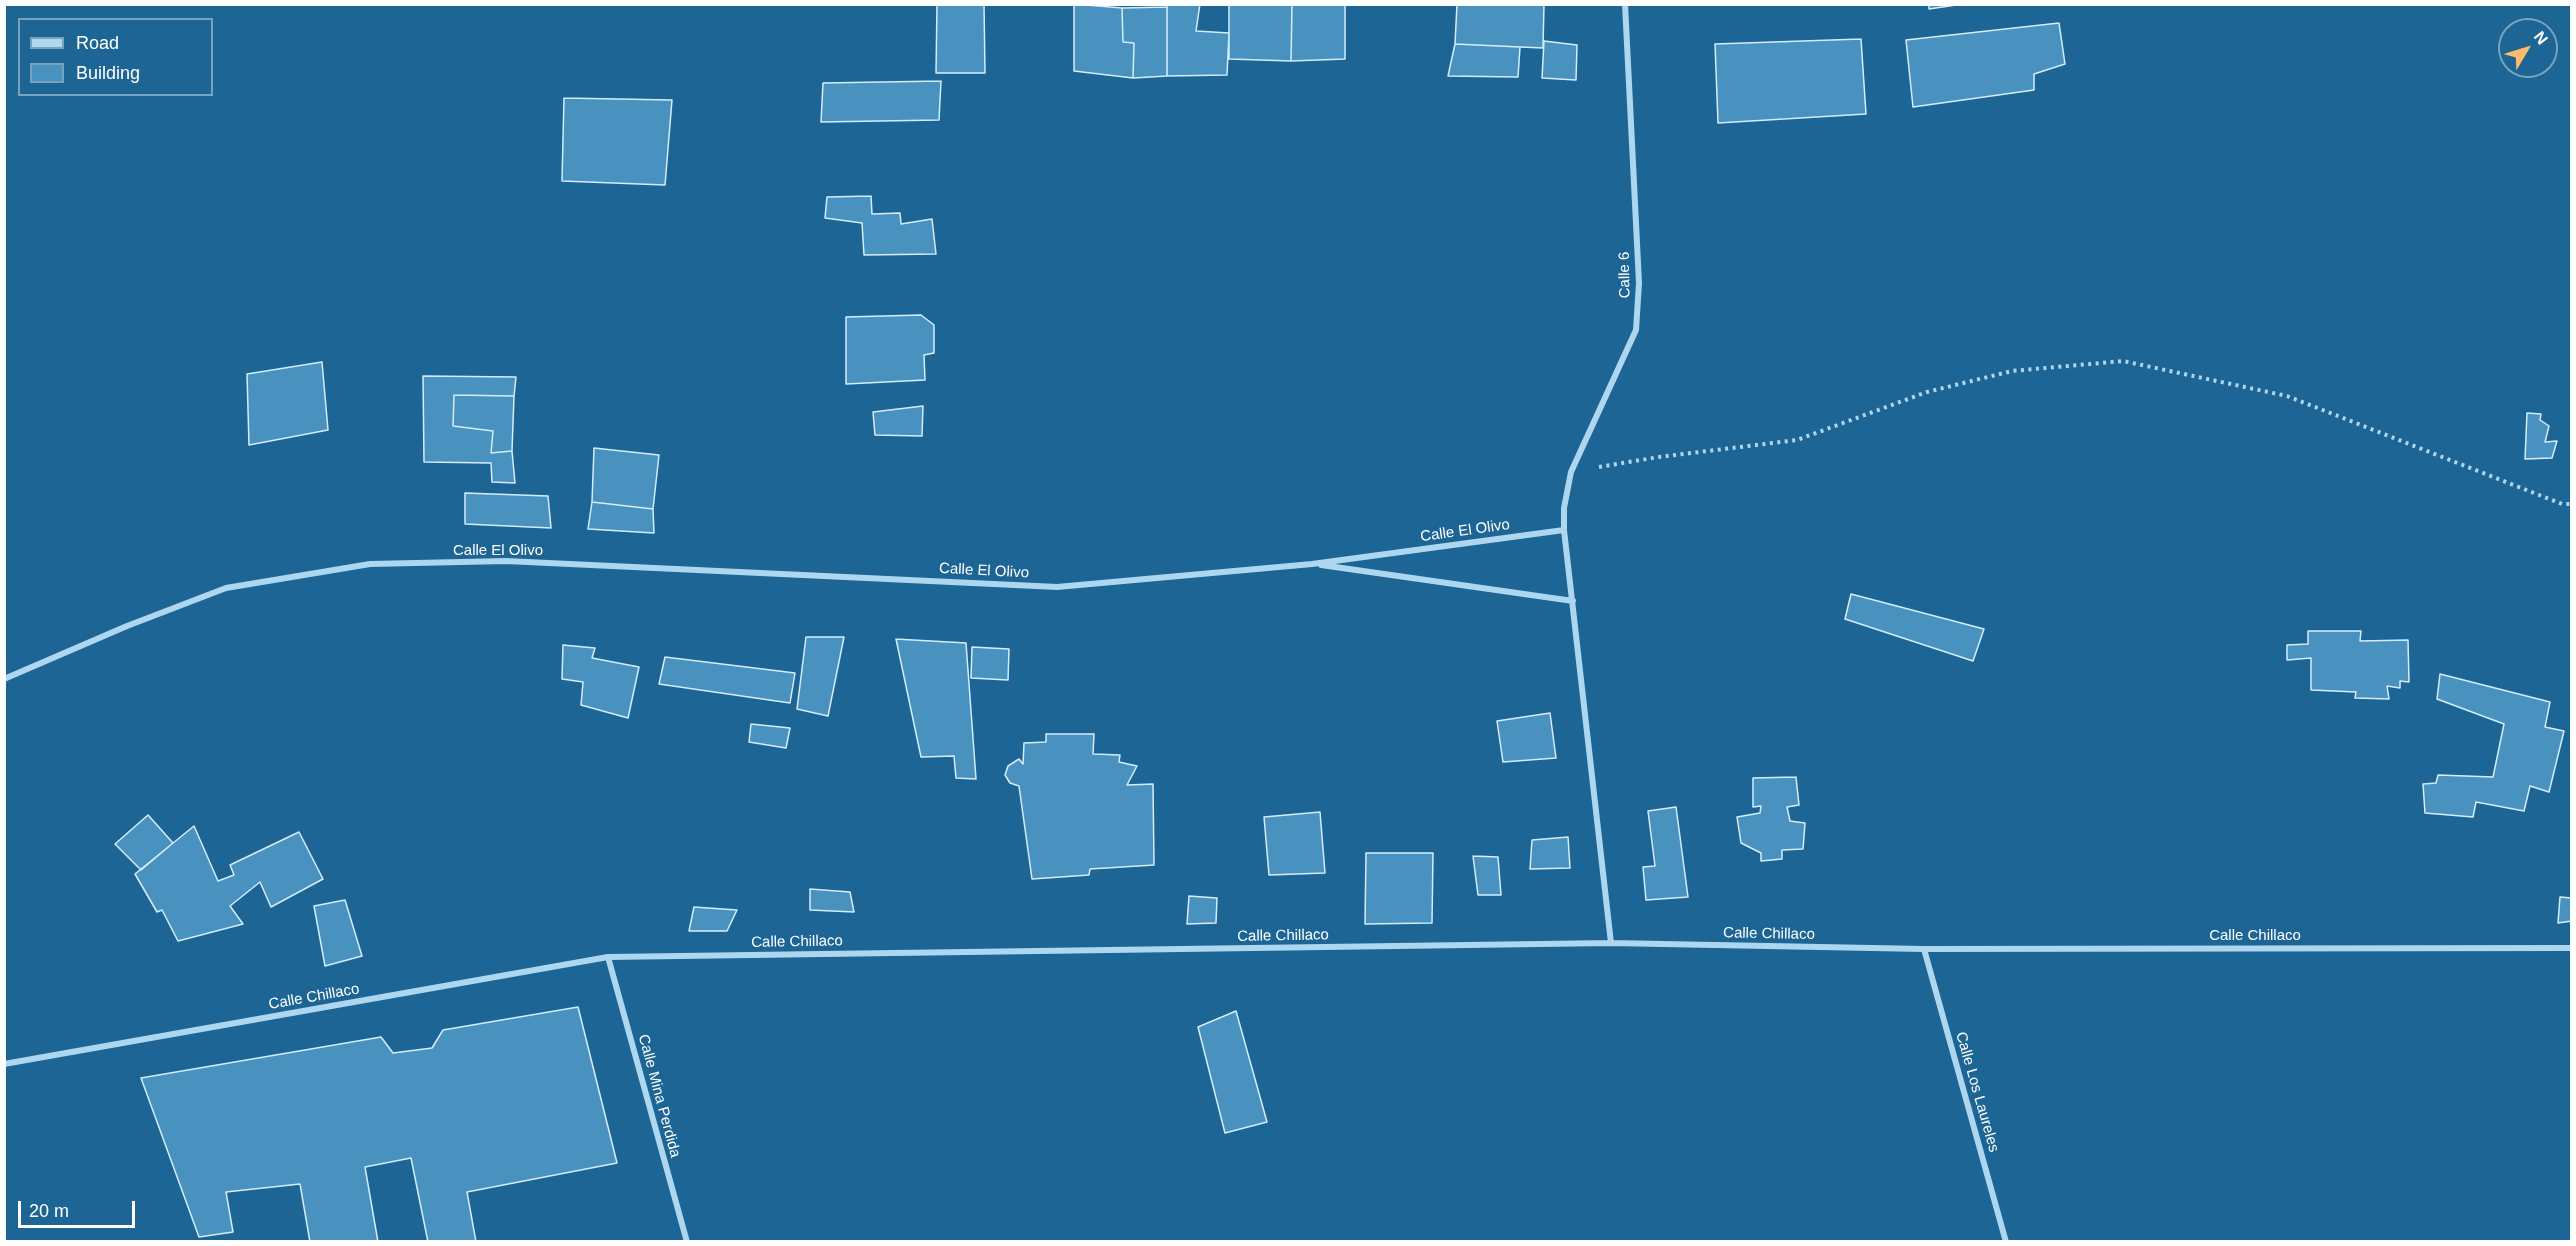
<!DOCTYPE html>
<style>
body{margin:0}
#map{position:relative;width:2576px;height:1246px;overflow:hidden;background:#1c6595;font-family:Helvetica,sans-serif}
canvas{display:block}
.frame{position:absolute;inset:0;border:6px solid #fff;pointer-events:none}
.legend{position:absolute;left:18px;top:18px;width:195px;height:78px;box-sizing:border-box;background:#1c6595;border:2px solid #77a3bf;margin:0;padding:8px 10px;list-style:none;font-size:18px;color:#fff}
.legend li{display:flex;align-items:center;gap:12px;height:30px}
.legend b{width:30px;border:2px solid #77a3bf}
.north{position:absolute;left:2498px;top:18px;width:60px;height:60px;box-sizing:border-box;background:#1c6595;border:2px solid #77a3bf;border-radius:50%;rotate:52deg;font-size:16px;font-weight:700;line-height:24px;text-align:center;color:#fff}
.north::after{content:'';display:block;margin:auto;width:21px;height:27px;background:#ffbb6d;clip-path:polygon(50% 0,100% 100%,50% 72%,0 100%)}
.scale{position:absolute;left:18px;top:1201px;width:117px;height:27px;box-sizing:border-box;border:3px solid #fff;border-top:0;padding-left:8px;font-size:18px;line-height:21px;white-space:nowrap;color:#fff;-webkit-text-stroke:4px #1c6595;paint-order:stroke}
</style>
<div id="map">
<canvas width="2576" height="1246"></canvas>
<div class="frame"></div>
<ul class="legend">
<li><b style="height:8px;background:#aed7ef"></b>Road</li>
<li><b style="height:16px;background:#4991be"></b>Building</li>
</ul>
<div class="north">N</div>
<div class="scale">20 m</div>
</div>
<script>
const g = document.querySelector('canvas').getContext('2d');
g.lineJoin = 'round';
function paint(path, color) {
  g.fillStyle = color;
  g.fill(path, 'evenodd');
}
function toPath(rows) {
  const path = new Path2D();
  for (const r of rows) {
    path.moveTo(r[0], r[1]);
    for (let i = 2; i < r.length; i += 2) path.lineTo(r[i], r[i + 1]);
  }
  return path;
}
function strokePath(path, color, width, dash) {
  g.strokeStyle = color;
  g.lineWidth = width;
  g.lineCap = dash ? 'butt' : 'round';
  g.setLineDash(dash || []);
  g.stroke(path);
}
function drawText(font, color, halo, rows, align = 'center') {
  g.font = font + ' Helvetica,sans-serif';
  g.lineWidth = 6;
  g.setLineDash([]);
  g.textBaseline = 'middle';
  g.strokeStyle = halo;
  g.fillStyle = color;
  for (const [text, x, y, turn = 0] of rows) {
    g.save();
    g.translate(x, y);
    g.rotate((+turn || 0) * Math.PI / 180);
    g.textAlign = isNaN(turn) ? turn : align;
    if (halo) g.strokeText(text, 0, 0);
    g.fillText(text, 0, 0);
    g.restore();
  }
}
const building = toPath([
 [937,4,984,4,985,73,936,73,937,4],
 [1074,4,1122,8,1123,42,1134,43,1133,78,1074,71,1074,4],
 [1167,4,1200,4,1196,31,1229,33,1227,75,1167,76,1167,4],
 [1229,4,1292,4,1291,61,1229,59,1229,4],
 [1292,4,1345,4,1345,59,1291,61,1292,4],
 [1457,4,1544,4,1543,48,1455,44,1457,4],
 [1929,4,1963,4,1929,9,1929,4],
 [1167,7,1167,76,1133,78,1134,43,1123,42,1122,8,1167,7],
 [2059,23,2065,64,2034,74,2034,90,1913,107,1906,40,2059,23],
 [1861,39,1866,114,1718,123,1715,44,1861,39],
 [1544,41,1577,45,1576,80,1542,78,1544,41],
 [1455,44,1520,47,1518,77,1448,76,1455,44],
 [941,81,939,120,821,122,823,83,941,81],
 [564,98,672,100,665,185,562,181,564,98],
 [871,196,872,214,900,213,901,224,932,219,936,254,864,255,862,223,825,218,827,197,871,196],
 [921,315,934,325,934,353,924,355,925,380,846,384,846,317,921,315],
 [322,362,328,430,249,445,247,374,322,362],
 [423,376,516,377,514,396,454,395,453,426,493,431,491,453,512,451,515,483,492,482,491,463,424,462,423,376],
 [454,395,514,396,512,451,491,453,493,431,453,426,454,395],
 [923,406,922,436,875,435,873,412,923,406],
 [2527,413,2541,414,2540,420,2549,426,2545,442,2557,441,2552,458,2525,459,2527,413],
 [594,448,659,455,653,509,592,502,594,448],
 [465,493,548,496,551,528,465,524,465,493],
 [592,502,653,509,654,533,588,529,592,502],
 [1851,594,1984,629,1973,661,1845,619,1851,594],
 [2308,631,2361,631,2360,641,2408,640,2409,682,2400,681,2400,688,2387,686,2389,699,2355,698,2356,692,2311,690,2311,658,2287,660,2287,645,2308,644,2308,631],
 [806,637,844,637,828,716,797,709,806,637],
 [896,639,966,643,976,779,956,778,954,756,921,757,896,639],
 [563,645,595,648,592,658,639,667,628,718,581,705,583,682,562,679,563,645],
 [972,647,1009,649,1008,680,971,678,972,647],
 [665,657,795,673,790,703,659,684,665,657],
 [2440,674,2550,702,2545,727,2564,731,2549,792,2530,786,2524,811,2476,802,2473,817,2425,813,2423,784,2436,783,2438,775,2493,777,2504,724,2437,699,2440,674],
 [1550,713,1556,758,1503,762,1497,721,1550,713],
 [751,724,790,728,786,748,749,742,751,724],
 [1046,734,1094,734,1093,754,1120,755,1119,762,1137,766,1127,785,1153,784,1154,865,1090,869,1089,875,1032,879,1019,786,1010,783,1005,775,1008,766,1019,759,1023,764,1024,743,1046,742,1046,734],
 [1796,777,1799,805,1787,807,1790,821,1805,823,1803,849,1782,850,1782,859,1761,861,1761,853,1741,843,1737,817,1760,813,1761,806,1753,807,1753,778,1796,777],
 [1676,807,1688,897,1646,900,1643,867,1655,866,1648,811,1676,807],
 [1320,812,1325,873,1269,875,1264,817,1320,812],
 [148,815,173,843,141,870,115,844,148,815],
 [194,826,218,881,234,875,230,865,299,832,323,879,271,907,260,882,230,906,243,924,178,941,162,910,157,912,135,874,194,826],
 [1568,837,1570,868,1530,869,1532,840,1568,837],
 [1366,853,1433,853,1432,923,1365,924,1366,853],
 [1473,856,1498,857,1501,895,1478,895,1473,856],
 [810,889,850,892,854,912,810,910,810,889],
 [1189,896,1217,898,1216,923,1187,924,1189,896],
 [2560,897,2572,898,2572,921,2558,923,2560,897],
 [345,900,362,956,325,966,314,906,345,900],
 [694,907,737,910,727,931,689,931,694,907],
 [578,1007,617,1163,467,1192,476,1242,428,1242,411,1158,365,1167,378,1242,310,1242,300,1184,226,1192,233,1232,199,1237,141,1078,381,1037,393,1053,432,1048,443,1030,578,1007],
 [1236,1011,1267,1122,1225,1133,1198,1027,1236,1011]
]);
const path = toPath([
 [1599,467,1659,457,1797,440,1927,392,2012,371,2123,361,2287,396,2562,504,2572,504]
]);
const minor = toPath([
 [1564,530,1564,508,1571,472,1636,330,1639,283,1625,4],
 [1321,565,1573,601],
 [4,679,127,626,226,588,370,564,506,561,1057,587,1312,564,1564,530,1611,943],
 [1924,949,2006,1242],
 [608,957,687,1242],
 [4,1064,608,957,1611,943,1924,949,2572,948]
]);
const streetNames = [
 ["Calle 6",1625,275,-91],
 ["Calle El Olivo",1465,531,-8],
 ["Calle El Olivo",498,551],
 ["Calle El Olivo",984,571,3],
 ["Calle Chillaco",1769,934,1],
 ["Calle Chillaco",1283,936,-1],
 ["Calle Chillaco",2255,936],
 ["Calle Chillaco",797,942,-1],
 ["Calle Chillaco",314,997,-10],
 ["Calle Los Laureles",1977,1092,74],
 ["Calle Mina Perdida",659,1096,75]
];
paint(building, '#4991be');
strokePath(building, '#d5edfb', 1.5);
strokePath(path, '#aed7ef', 4, [3, 4.5]);
strokePath(minor, '#aed7ef', 6);
drawText('15px', '#fff', '#1c6595', streetNames);
</script>
